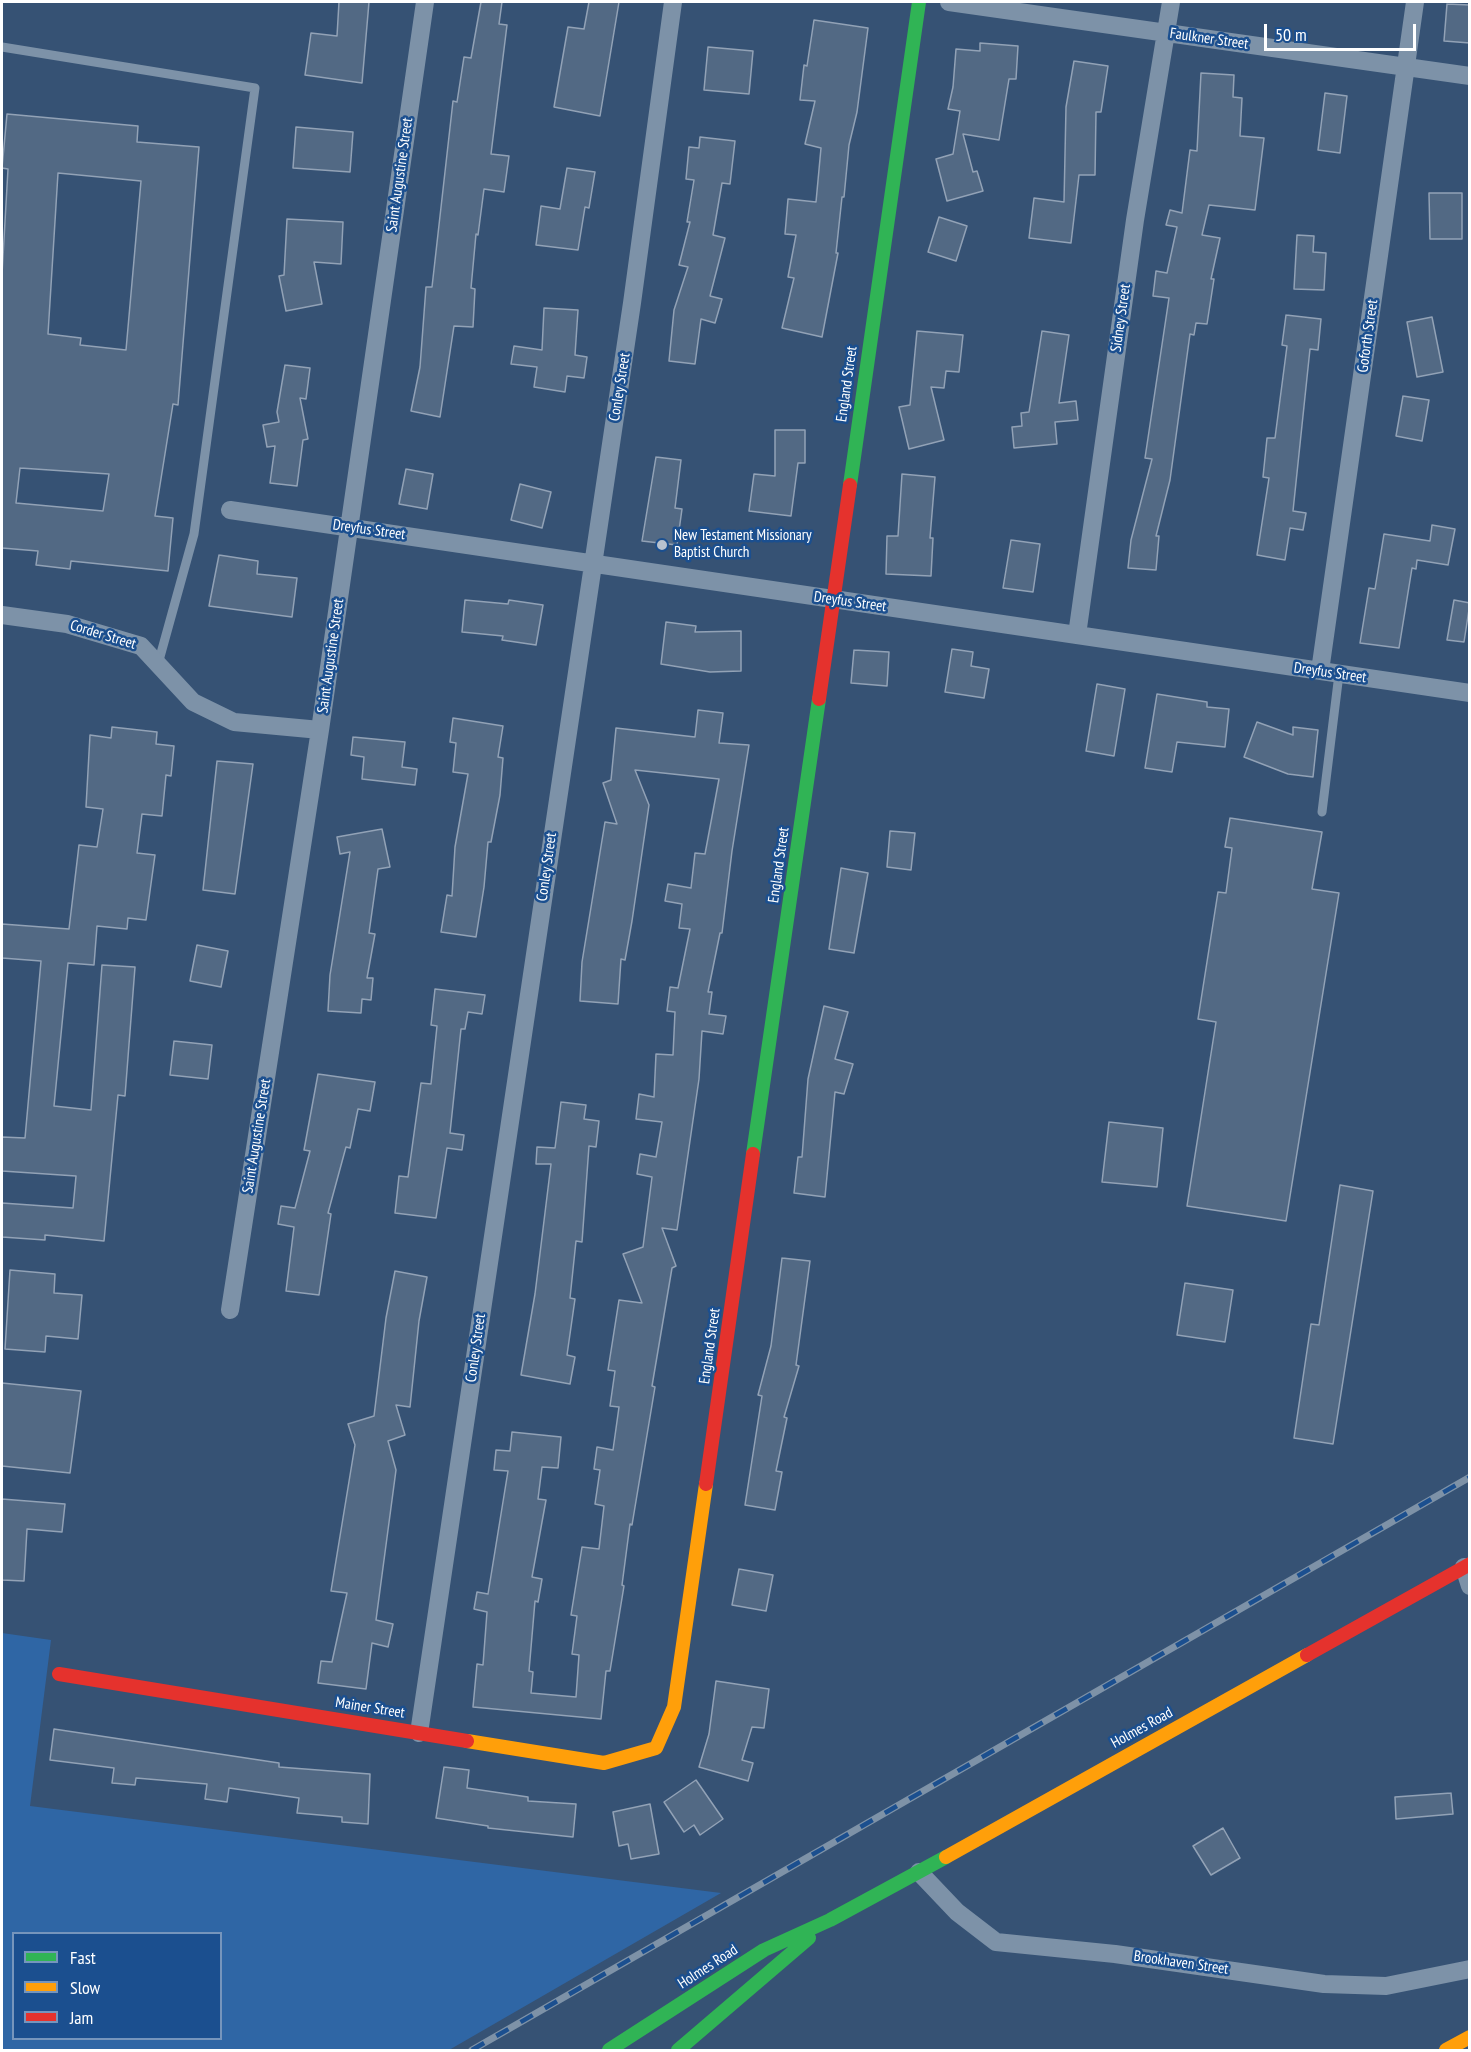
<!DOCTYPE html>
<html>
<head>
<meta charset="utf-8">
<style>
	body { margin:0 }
	#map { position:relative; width:1471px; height:2052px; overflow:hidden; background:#365274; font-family:"PT Sans Narrow",sans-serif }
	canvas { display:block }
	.frame { position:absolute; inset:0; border:3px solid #fff; pointer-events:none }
	.legend { position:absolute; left:12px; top:1932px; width:210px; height:108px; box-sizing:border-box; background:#1b4f8f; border:2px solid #7695bc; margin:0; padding:8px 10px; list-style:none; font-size:18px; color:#fff }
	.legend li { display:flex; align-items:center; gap:12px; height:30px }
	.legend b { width:30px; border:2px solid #7695bc }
	.scale { position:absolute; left:1264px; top:24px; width:152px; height:27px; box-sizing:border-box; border:3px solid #fff; border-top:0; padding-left:8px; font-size:18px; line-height:21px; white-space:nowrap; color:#fff; -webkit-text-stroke:4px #1b4f8f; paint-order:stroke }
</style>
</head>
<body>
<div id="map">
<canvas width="1471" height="2052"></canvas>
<div class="frame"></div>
<ul class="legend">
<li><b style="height:8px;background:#30b455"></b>Fast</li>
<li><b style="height:8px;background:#ff9f0a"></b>Slow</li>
<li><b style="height:8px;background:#e5322d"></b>Jam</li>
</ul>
<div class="scale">50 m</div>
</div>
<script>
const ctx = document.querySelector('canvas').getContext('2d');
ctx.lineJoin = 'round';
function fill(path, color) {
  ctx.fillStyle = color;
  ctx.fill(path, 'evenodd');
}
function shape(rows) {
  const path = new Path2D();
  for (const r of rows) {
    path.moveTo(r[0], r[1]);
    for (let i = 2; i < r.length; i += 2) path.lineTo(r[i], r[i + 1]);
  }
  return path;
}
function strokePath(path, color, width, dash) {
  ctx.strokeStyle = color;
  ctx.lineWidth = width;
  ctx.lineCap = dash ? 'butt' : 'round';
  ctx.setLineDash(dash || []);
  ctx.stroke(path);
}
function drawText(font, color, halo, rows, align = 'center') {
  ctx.font = font + ' "PT Sans Narrow",sans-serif';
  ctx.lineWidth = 5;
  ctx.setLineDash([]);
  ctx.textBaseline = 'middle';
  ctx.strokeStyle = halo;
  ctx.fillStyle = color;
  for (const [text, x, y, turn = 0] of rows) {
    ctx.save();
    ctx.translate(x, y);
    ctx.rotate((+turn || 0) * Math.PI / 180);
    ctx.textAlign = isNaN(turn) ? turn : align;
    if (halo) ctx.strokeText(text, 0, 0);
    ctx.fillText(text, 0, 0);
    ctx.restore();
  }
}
fill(shape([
	[2,1633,51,1640,30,1806,721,1893,449,2050,2,2050],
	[14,1934,220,1934,220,2038,14,2038]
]), '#2f66a5');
const building = shape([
	[339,2,369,2,362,83,305,75,311,33,337,36,339,2],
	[481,2,502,2,499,24,507,25,491,154,509,156,504,192,484,189,478,235,476,234,471,288,475,289,473,327,454,326,440,417,411,411,420,367,426,287,432,287,453,101,457,102,464,57,471,58,481,2],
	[589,2,619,2,600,116,554,107,568,27,584,29,589,2],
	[1447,4,1470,5,1470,43,1444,41,1447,4],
	[814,20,868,28,857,112,849,145,844,197,842,197,836,253,838,253,822,337,782,328,794,278,788,277,796,235,785,234,788,199,816,202,821,148,805,144,815,101,800,100,804,65,807,66,814,20],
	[980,43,1018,46,1016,79,1009,79,999,140,963,134,973,172,977,171,983,191,947,201,936,159,953,154,960,111,948,109,953,87,956,49,980,51,980,43],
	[708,47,753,51,749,94,704,90,708,47],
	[1074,61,1108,66,1101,112,1096,112,1095,175,1079,175,1071,243,1029,238,1034,198,1064,202,1066,107,1074,61],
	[1201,73,1234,75,1233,97,1242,98,1240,136,1264,138,1255,210,1209,205,1202,235,1220,238,1211,279,1214,279,1207,324,1196,323,1194,335,1190,334,1170,480,1156,536,1159,536,1156,570,1128,568,1131,540,1152,459,1145,458,1169,298,1153,296,1156,271,1167,273,1177,227,1166,225,1170,210,1182,213,1190,150,1197,151,1201,73],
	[1325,93,1347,96,1340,153,1318,150,1325,93],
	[7,114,138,126,137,142,199,147,178,405,173,404,155,516,173,518,168,571,71,561,70,569,36,565,38,551,2,548,2,274,8,169,2,168,7,114],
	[58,173,141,181,126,350,80,345,81,338,48,334,58,173],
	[20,468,109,474,103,511,16,503,20,468],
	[296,127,353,132,350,172,293,168,296,127],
	[700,137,735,141,730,184,722,183,713,235,725,238,710,296,722,299,715,323,701,319,695,364,669,361,674,310,688,267,679,265,690,222,687,222,694,180,686,179,689,147,699,148,700,137],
	[567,168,595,172,589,208,585,207,578,250,536,245,541,206,560,209,567,168],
	[1429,193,1462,193,1462,239,1430,239,1429,193],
	[939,217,967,226,956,261,928,252,939,217],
	[287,219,343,222,341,264,314,262,322,304,286,311,279,276,284,275,287,219],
	[1297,235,1314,236,1313,252,1326,253,1324,290,1294,289,1297,235],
	[544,308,578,310,575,355,587,357,584,378,567,376,565,392,534,387,537,367,511,364,514,346,542,350,544,308],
	[1286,315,1321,319,1318,350,1310,349,1293,511,1306,513,1303,530,1290,528,1285,560,1257,555,1269,478,1263,477,1267,438,1275,438,1287,346,1282,345,1286,315],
	[1432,317,1443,372,1417,377,1407,322,1432,317],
	[917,331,963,335,959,372,946,371,944,388,931,387,944,440,909,449,899,407,910,405,917,331],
	[1042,331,1069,335,1059,403,1076,401,1078,420,1055,422,1057,444,1014,448,1012,427,1022,426,1021,413,1029,412,1042,331],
	[285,365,310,368,306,399,300,398,308,439,303,440,297,486,270,483,275,446,267,447,263,425,279,422,277,412,285,365],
	[1403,396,1429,400,1422,441,1396,436,1403,396],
	[775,430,805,430,805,463,798,463,791,516,749,511,754,474,775,476,775,430],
	[656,457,681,460,675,508,682,509,677,545,642,541,656,457],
	[406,469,433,474,427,509,399,504,406,469],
	[902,474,935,477,930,538,933,538,931,576,886,574,887,536,898,536,902,474],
	[520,484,551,492,542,528,511,520,520,484],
	[1432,525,1455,529,1448,565,1417,560,1416,569,1412,568,1399,648,1360,643,1369,588,1375,589,1384,534,1430,541,1432,525],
	[1011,540,1040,544,1033,592,1003,588,1011,540],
	[219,555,258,561,257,574,297,578,292,617,209,606,219,555],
	[465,600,508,604,509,600,543,605,536,645,502,640,503,636,462,632,465,600],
	[1454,600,1470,603,1464,642,1447,640,1454,600],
	[666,622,696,626,695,632,741,631,741,671,710,672,661,664,666,622],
	[952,649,973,652,971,666,989,669,984,698,945,692,952,649],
	[854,650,889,652,887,686,851,683,854,650],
	[1097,684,1125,689,1114,756,1086,751,1097,684],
	[1157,694,1207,702,1207,707,1229,709,1225,747,1177,742,1172,772,1145,768,1157,694],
	[698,710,723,713,719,743,749,745,732,851,722,933,720,933,708,992,712,992,709,1014,726,1016,723,1034,702,1031,699,1079,677,1230,662,1228,676,1266,672,1268,652,1386,655,1387,632,1525,630,1524,622,1585,624,1586,610,1671,606,1671,601,1719,473,1707,477,1664,483,1665,487,1612,474,1609,477,1592,488,1594,508,1471,494,1470,496,1450,510,1451,512,1432,561,1437,558,1468,542,1467,538,1499,546,1500,532,1577,542,1579,538,1602,535,1601,529,1671,533,1672,531,1693,576,1697,579,1655,572,1654,577,1616,571,1615,582,1547,599,1549,604,1506,595,1504,600,1470,594,1469,597,1447,613,1450,619,1407,610,1406,615,1371,608,1370,619,1300,642,1303,623,1254,643,1247,652,1177,637,1174,640,1154,656,1157,662,1122,636,1119,639,1094,654,1097,656,1054,673,1055,675,1012,667,1011,670,987,678,988,690,929,679,928,682,904,665,901,668,884,691,888,695,853,705,854,719,779,635,770,649,805,632,921,625,960,621,959,618,1004,580,1001,582,962,605,822,617,824,603,783,611,780,616,728,695,737,698,710],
	[453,718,503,726,498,757,503,758,500,795,491,842,488,842,484,887,476,937,441,932,447,895,452,896,455,847,468,774,453,772,456,743,450,742,453,718],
	[1257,722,1293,735,1293,727,1318,730,1313,777,1288,774,1244,757,1257,722],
	[112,727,157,732,156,744,174,746,171,776,166,775,162,816,142,814,137,853,155,855,146,920,128,918,127,929,97,926,94,965,68,963,54,1106,91,1110,102,965,135,967,125,1096,118,1095,104,1241,45,1235,45,1240,2,1237,2,1203,73,1208,76,1176,2,1171,2,1137,25,1138,41,961,2,958,2,924,69,929,79,845,97,847,103,809,86,807,90,735,111,738,112,727],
	[353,737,405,742,402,767,417,769,415,785,362,779,364,757,351,755,353,737],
	[217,761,253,764,235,894,203,890,217,761],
	[1230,818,1322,832,1312,889,1339,893,1286,1221,1187,1206,1216,1022,1198,1019,1218,892,1226,893,1232,848,1225,847,1230,818],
	[382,829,390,867,378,869,369,933,375,934,367,978,373,978,371,1000,362,999,361,1013,328,1011,330,975,350,852,340,854,337,837,382,829],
	[890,831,915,833,911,870,887,867,890,831],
	[841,868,868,873,854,953,829,949,841,868],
	[197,945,228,951,221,987,190,981,197,945],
	[435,989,485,995,482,1014,468,1012,465,1029,461,1029,450,1133,464,1135,462,1150,447,1148,436,1218,395,1213,399,1176,408,1177,421,1083,431,1084,437,1026,431,1025,435,989],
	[824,1006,848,1012,835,1059,853,1064,844,1094,835,1092,825,1197,794,1193,798,1157,802,1157,808,1079,824,1006],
	[174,1041,212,1045,208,1079,170,1075,174,1041],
	[318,1074,375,1082,370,1111,358,1109,350,1148,346,1147,328,1213,331,1214,319,1295,286,1291,294,1227,278,1224,281,1206,295,1208,310,1151,304,1150,318,1074],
	[561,1102,586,1105,584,1119,599,1121,596,1147,589,1146,582,1242,576,1241,570,1298,575,1299,567,1355,575,1357,570,1384,521,1375,535,1294,551,1164,536,1164,537,1147,555,1148,561,1102],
	[1109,1122,1163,1128,1157,1187,1102,1182,1109,1122],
	[1340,1185,1373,1191,1333,1444,1294,1438,1311,1324,1319,1325,1340,1185],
	[782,1258,810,1261,796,1365,799,1366,784,1417,787,1418,776,1471,782,1472,775,1510,745,1505,762,1396,758,1395,771,1346,782,1258],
	[10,1270,55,1274,54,1293,82,1295,78,1339,46,1336,45,1352,5,1349,10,1270],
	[395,1271,427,1277,419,1321,410,1407,396,1405,405,1435,388,1441,396,1470,376,1620,393,1624,388,1647,372,1643,366,1689,318,1683,321,1661,332,1662,347,1593,331,1591,355,1445,348,1424,374,1416,386,1318,395,1271],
	[1185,1283,1233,1290,1225,1342,1177,1335,1185,1283],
	[2,1383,81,1391,70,1473,2,1466,2,1383],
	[2,1499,65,1504,62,1532,27,1529,24,1581,2,1580,2,1499],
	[739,1569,773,1575,766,1611,732,1605,739,1569],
	[716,1681,769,1689,764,1728,752,1727,742,1760,753,1763,748,1781,699,1767,709,1734,716,1681],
	[54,1729,279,1763,279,1767,370,1774,368,1824,342,1822,342,1817,297,1813,299,1798,229,1788,227,1802,205,1799,207,1784,136,1778,135,1785,112,1783,114,1768,50,1760,54,1729],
	[444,1767,469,1770,467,1788,528,1797,528,1801,576,1804,573,1837,488,1828,488,1826,436,1818,444,1767],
	[696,1780,723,1819,700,1835,694,1825,684,1832,664,1802,696,1780],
	[1451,1793,1453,1814,1396,1819,1395,1797,1451,1793],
	[650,1804,659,1854,631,1859,628,1844,619,1846,613,1812,650,1804],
	[1223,1828,1240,1858,1211,1875,1193,1846,1223,1828]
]);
fill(building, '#526984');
strokePath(building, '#92a2b6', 1.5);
strokePath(shape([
	[2,47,255,88,194,534,158,664],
	[1322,812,1339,674]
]), '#7d92a8', 9);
strokePath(shape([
	[949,2,1470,76],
	[230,510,1470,693],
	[2,615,67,624,141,646,193,702,234,722,320,730],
	[1077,635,1135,220,1171,2],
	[1320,671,1415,2],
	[230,1310,320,730,425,2],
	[1464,1567,1470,1586],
	[419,1733,632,303,673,2],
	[919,1872,957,1912,996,1942,1115,1954,1324,1984,1386,1986,1470,1969]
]), '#7d92a8', 18);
strokePath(shape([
	[850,485,919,2],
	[753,1154,819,699],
	[609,2050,764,1950,830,1920,946,1857],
	[678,2050,809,1938]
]), '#30b455', 14);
strokePath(shape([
	[467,1741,604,1763,656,1748,674,1707,706,1484],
	[946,1857,1307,1655],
	[1446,2050,1470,2037]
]), '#ff9f0a', 14);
strokePath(shape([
	[819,699,850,485],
	[706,1484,753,1154],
	[1307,1655,1470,1564],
	[59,1674,467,1741]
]), '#e5322d', 14);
const rail = shape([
	[472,2050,1470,1477]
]);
strokePath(rail, '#7e92a7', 7);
strokePath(rail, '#1b4f8f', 4.5, [14]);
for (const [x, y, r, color] of [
	[662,545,6,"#b9c2ce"]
]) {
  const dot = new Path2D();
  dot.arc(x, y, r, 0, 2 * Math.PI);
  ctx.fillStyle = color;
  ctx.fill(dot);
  strokePath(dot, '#1b4f8f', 2);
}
drawText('15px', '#fff', '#1b4f8f', [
	["Faulkner Street",1209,39,8],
	["Saint Augustine Street",400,175,-82],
	["Sidney Street",1121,318,-82],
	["Goforth Street",1368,336,-82],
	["England Street",847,384,-82],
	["Conley Street",620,387,-81],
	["Dreyfus Street",369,530,8],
	["Dreyfus Street",850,602,8],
	["Corder Street",103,635,17],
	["Saint Augustine Street",331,656,-82],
	["Dreyfus Street",1330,673,8],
	["England Street",779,865,-82],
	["Conley Street",547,867,-82],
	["Saint Augustine Street",257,1136,-81],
	["England Street",710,1346,-82],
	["Conley Street",476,1348,-82],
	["Mainer Street",370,1708,9],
	["Holmes Road",1142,1728,-29],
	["Brookhaven Street",1181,1963,8],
	["Holmes Road",708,1967,-33]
]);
drawText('15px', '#fff', '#1b4f8f', [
	["New Testament Missionary",674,536],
	["Baptist Church",674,553]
], 'left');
</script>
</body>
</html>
